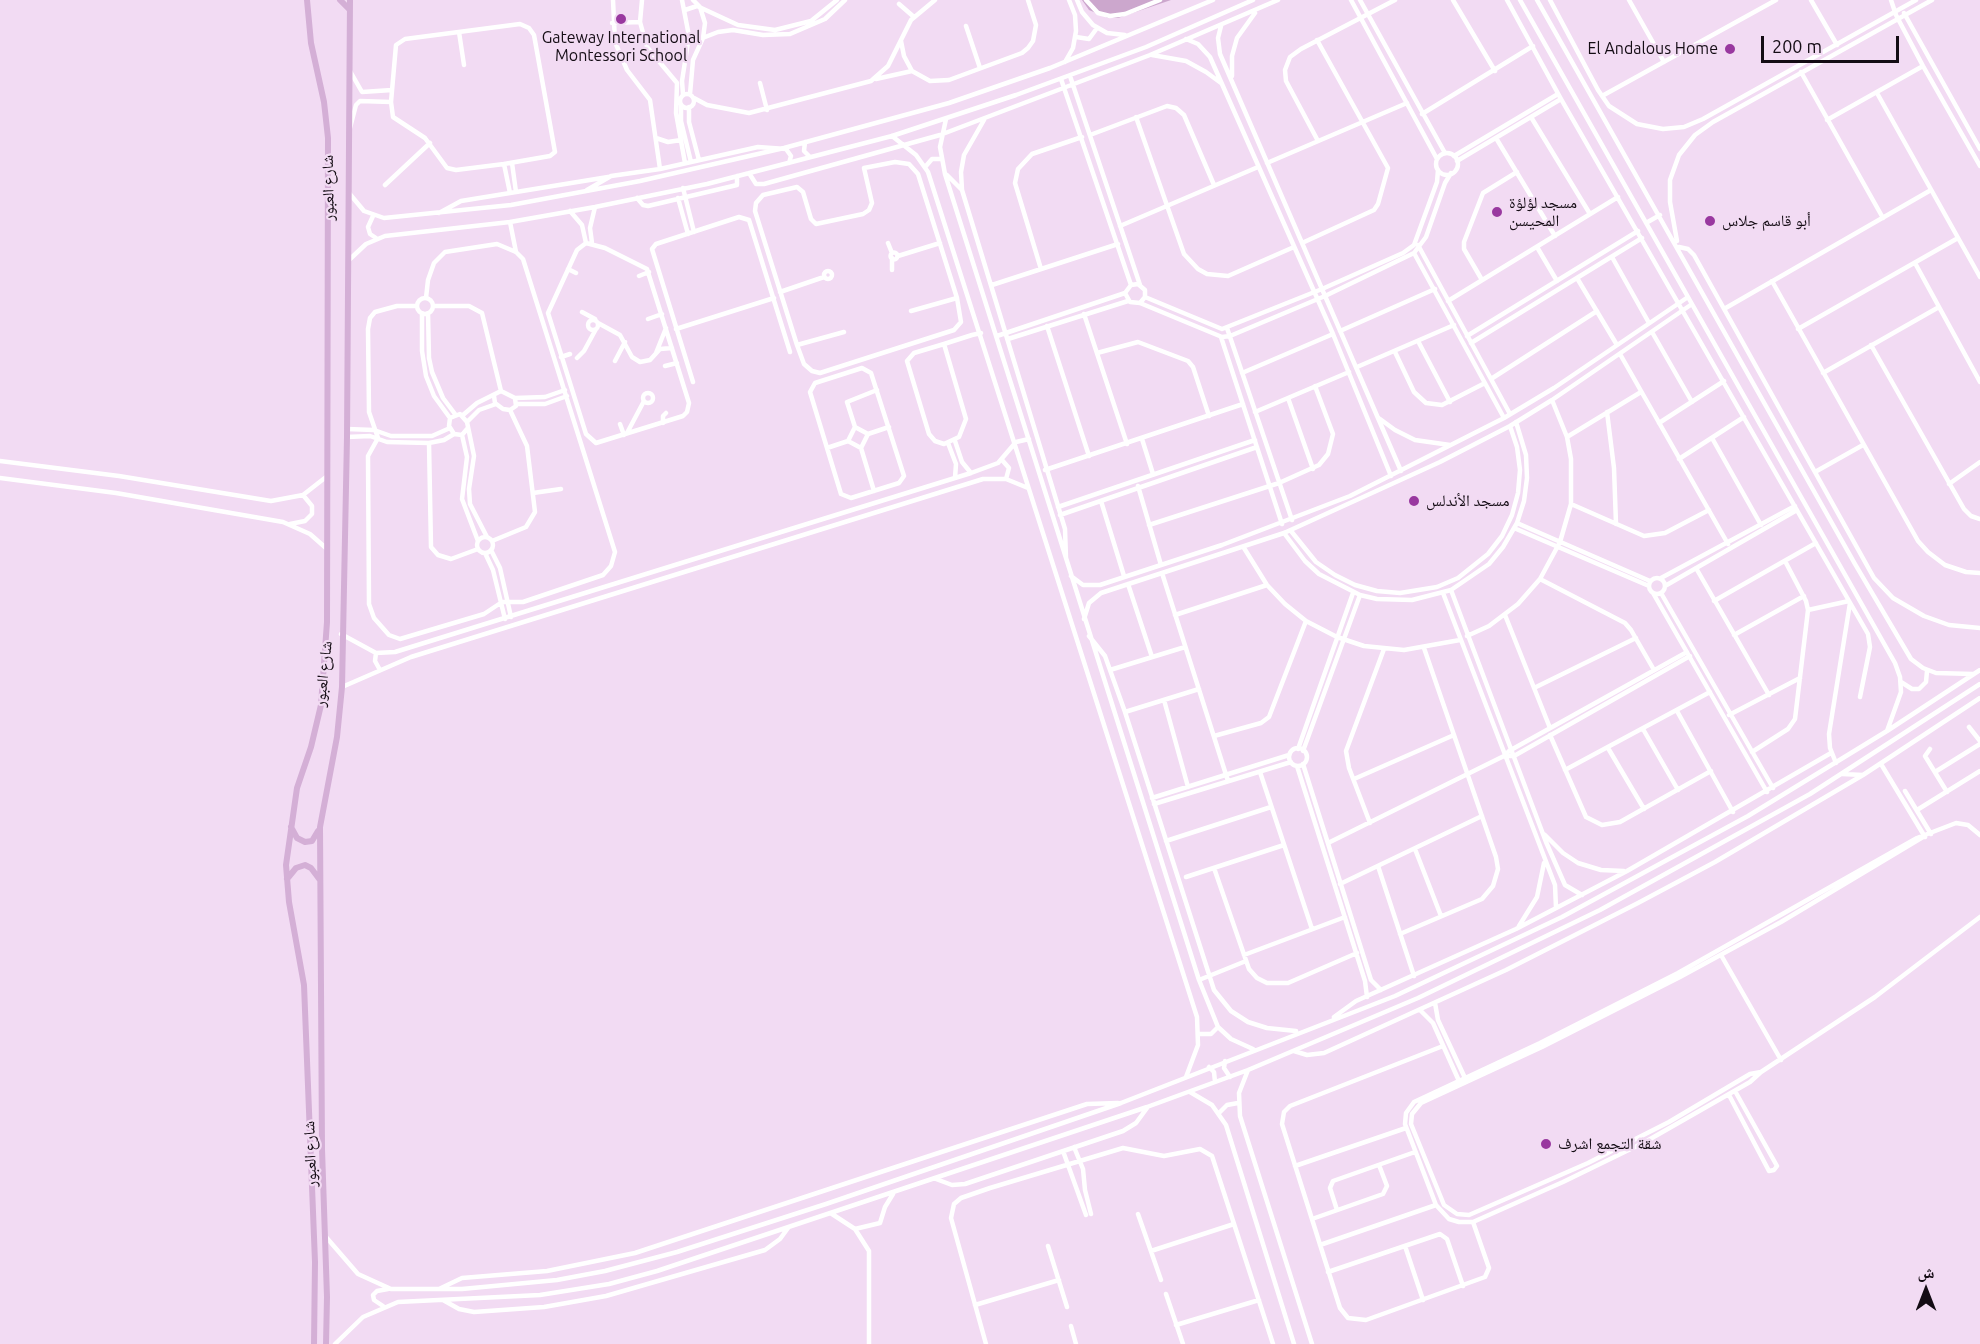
<!DOCTYPE html>
<html>
<head>
<meta charset="utf-8">
<style>
	body { margin:0 }
	#map { position:relative; width:1980px; height:1344px; overflow:hidden; background:#f2dbf3; font-family:Ubuntu,"Noto Naskh Arabic",sans-serif }
	canvas { display:block }
	.north { position:absolute; left:1896px; top:1260px; width:60px; height:60px; -webkit-text-stroke:4px #f2dbf3; paint-order:stroke; rotate:0deg; font-size:16px; font-weight:700; line-height:24px; text-align:center; color:#140c14 }
	.north::after { content:''; display:block; margin:auto; width:21px; height:27px; background:#140c14; clip-path:polygon(50% 0,100% 100%,50% 72%,0 100%) }
	.scale { position:absolute; left:1761px; top:36px; width:138px; height:27px; box-sizing:border-box; border:3px solid #140c14; border-top:0; padding-left:8px; font-size:18px; line-height:21px; white-space:nowrap; color:#140c14; -webkit-text-stroke:4px #f2dbf3; paint-order:stroke }
</style>
</head>
<body>
<div id="map">
<canvas width="1980" height="1344"></canvas>
<div class="north">ش</div>
<div class="scale">200 m</div>
</div>
<script>
const ctx = document.querySelector('canvas').getContext('2d');
ctx.lineJoin = 'round';
function fill(path, color) {
  ctx.fillStyle = color;
  ctx.fill(path, 'evenodd');
}
function shape(rows) {
  const path = new Path2D();
  for (const r of rows) {
    if (r.length === 3) {
      path.moveTo(r[0] + r[2], r[1]);
      path.arc(r[0], r[1], r[2], 0, 2 * Math.PI);
      continue;
    }
    path.moveTo(r[0], r[1]);
    for (let i = 2; i < r.length; i += 2) path.lineTo(r[i], r[i + 1]);
  }
  return path;
}
function strokePath(path, color, width, dash) {
  ctx.strokeStyle = color;
  ctx.lineWidth = width;
  ctx.lineCap = dash ? 'butt' : 'round';
  ctx.setLineDash(dash || []);
  ctx.stroke(path);
}
function drawText(font, color, halo, rows, align = 'center') {
  ctx.font = font + ' Ubuntu,"Noto Naskh Arabic",sans-serif';
  ctx.lineWidth = 4.5;
  ctx.setLineDash([]);
  ctx.textBaseline = 'middle';
  ctx.strokeStyle = halo;
  ctx.fillStyle = color;
  for (const [text, x, y, turn = 0] of rows) {
    ctx.save();
    ctx.translate(x, y);
    ctx.rotate((+turn || 0) * Math.PI / 180);
    ctx.textAlign = isNaN(turn) ? turn : align;
    if (halo) ctx.strokeText(text, 0, 0);
    ctx.fillText(text, 0, 0);
    ctx.restore();
  }
}
fill(shape([
	[1082,0,1171,0,1118,18,1108,18,1089,10]
]), '#cca7cd');
strokePath(shape([
	[613,0,615,42,627,70,650,100,660,169],
	[642,0,640,22,647,47,677,83,676,113,685,163],
	[682,0,689,36,682,81,683,94],
	[1077,0,1082,12,1093,25,1107,33,1125,35],
	[1086,0,1098,13,1110,16,1125,14,1160,0],
	[1351,0,1437,159],
	[1360,0,1445,153],
	[1453,0,1495,71],
	[1507,0,1561,99,1868,634,1870,647,1860,697],
	[1520,0,1895,663,1900,677,1901,692,1887,731],
	[1537,0,1855,564,1911,659,1923,668,1936,673,1973,674],
	[1550,0,1598,90,1609,106,1637,124,1663,129,1684,127,1703,119,1916,0],
	[1629,0,1664,62],
	[1811,0,1837,45],
	[1891,0,1896,15,1923,66,1980,166],
	[899,4,914,17],
	[685,10,697,6,738,25,775,30,811,21,837,0],
	[1904,13,1980,149],
	[612,23,640,22],
	[520,24,529,28,534,35,555,152,550,156,504,164,456,170,447,168,425,138,393,117,391,102,396,45,405,39,520,24],
	[966,26,980,68],
	[1221,26,1218,38,1220,54,1401,471],
	[459,32,464,65],
	[689,36,700,39,718,32,733,30,763,35,790,34,825,19,845,0],
	[1076,37,1089,39,1097,28],
	[1186,39,1198,44,1210,57,1333,334,1391,476],
	[901,41,904,56,912,71,930,81,949,80,1022,53,1028,48,1033,41,1036,25,1028,0],
	[1152,55,1186,61,1206,72,1221,83],
	[1065,62,1073,48,1076,31,1075,15,1069,0],
	[350,71,362,92,392,90],
	[1801,72,1883,218],
	[1070,76,1140,285],
	[1232,76,1232,56,1237,38,1255,13],
	[876,79,912,71],
	[1061,79,1131,285],
	[760,83,767,110],
	[1877,93,1980,277],
	[687,101,7],
	[690,94,693,60,703,38,705,23,700,7,693,0],
	[1602,96,1776,0],
	[694,98,707,105,749,113,871,81,888,66,911,20,935,0],
	[681,105,681,121,691,162],
	[689,107,689,122,699,160],
	[1422,114,1533,46],
	[1136,117,1184,254,1198,269,1207,274,1228,276,1294,247],
	[1531,117,1590,214],
	[946,119,940,147,945,174,1199,980,1218,1027,1231,1039,1253,1049],
	[984,120,964,155,961,172,962,190,1065,529,1066,558],
	[1827,120,1923,66],
	[350,128,356,105,360,101,391,102],
	[1090,135,1167,106,1176,108,1184,115,1214,185],
	[892,136,916,155,928,172,1197,1017,1198,1045,1186,1077],
	[656,138,668,142,681,140],
	[1496,138,1555,236],
	[1318,141,1286,81,1285,70,1290,57,1301,49,1395,0],
	[805,142,804,151,810,157],
	[1447,164,11],
	[1454,156,1558,94],
	[1457,161,1561,99],
	[895,162,909,164,918,174,957,298,961,322,954,330,820,373,812,371,804,364,797,345,755,211,756,203,763,195,797,187,803,192,811,219,816,224,863,214,869,210,872,203,864,168,895,162],
	[512,163,516,192],
	[1267,163,1407,103],
	[504,164,510,193],
	[926,166,932,159,941,159],
	[749,173,756,184,764,184,940,135,1150,55,1278,0],
	[947,175,962,190],
	[385,185,430,143],
	[683,188,694,232],
	[587,190,611,176,660,169,758,147,786,149,791,156,789,163],
	[349,193,364,211,384,218,511,205,640,181,784,148,949,103,1050,68,1213,0],
	[637,198,643,205,648,206,737,185,737,176],
	[678,198,688,234],
	[570,211,582,225,586,243],
	[439,213,461,201,608,177],
	[373,216,368,227,370,234,376,238],
	[510,222,516,252],
	[1646,223,1660,215],
	[1120,226,1258,167],
	[1677,241,1670,202,1670,180,1679,155,1695,135,1713,122,1932,0],
	[586,243,605,248,647,269,689,403,687,412,683,416,596,443,586,434,548,313,577,250,586,243],
	[592,243,590,228,595,207],
	[888,243,892,253],
	[1302,243,1374,210,1378,204,1388,168,1317,40],
	[1418,245,1510,414],
	[1537,247,1557,281],
	[1679,247,1688,249,1694,255,1874,578,1893,598,1924,616,1949,625,1980,628],
	[894,256,3.5],
	[1414,253,1504,418],
	[898,256,940,243],
	[1612,257,1649,323],
	[892,258,892,270],
	[349,260,366,244,385,236,510,222,595,207,707,184,892,136,1016,95,1146,47,1253,0],
	[1915,263,1980,382],
	[568,269,576,273],
	[1041,269,1015,183,1018,169,1032,154,1082,137],
	[828,275,4],
	[639,276,649,272],
	[1577,278,1617,345],
	[1482,280,1464,249,1464,242,1483,193,1517,172],
	[1772,281,1918,541,1928,552,1945,565,1966,572,1980,573],
	[992,285,1118,244],
	[780,292,824,277],
	[1145,297,1222,329,1322,289,1403,253,1414,245,1437,182,1438,170],
	[425,306,8],
	[1448,301,1618,197],
	[1140,303,1145,297,1145,290,1138,284,1131,285,1125,293,1130,302,1140,303,1222,337,1230,336,1325,296,1414,253,1426,237,1445,183,1451,173],
	[417,306,397,306,375,312,370,318,368,329,369,412,378,438,368,456,369,604,374,618,389,635,400,639,484,614,502,602,523,602,603,575,611,566,615,552,523,259,516,252,497,244,445,252,434,263,428,280,426,298],
	[433,306,469,306,482,313,501,391],
	[1724,309,1931,190],
	[911,311,957,298],
	[582,312,595,319],
	[422,313,422,351,426,376,434,396,450,418],
	[428,313,429,358,432,372,443,398,455,414],
	[1084,314,1127,444],
	[648,319,662,314],
	[593,325,5],
	[598,323,620,335,632,357,640,362,650,360,660,349,672,348],
	[1047,326,1089,456],
	[1227,328,1292,520],
	[676,329,774,298],
	[1798,329,1958,238],
	[1340,331,1435,289],
	[1652,332,1692,402],
	[997,336,1125,293],
	[1467,336,1638,231],
	[1221,337,1282,524],
	[1008,339,1128,301],
	[1418,341,1450,402],
	[1471,343,1642,238],
	[944,344,966,419,959,437,944,444,935,441,929,434,907,361,914,353,944,344,972,335,981,333],
	[797,345,844,332],
	[1871,345,1964,509,1971,516,1980,519],
	[1395,352,1414,392,1426,403,1442,405,1485,383],
	[656,353,666,328],
	[1097,353,1138,342,1188,361,1193,367,1209,416],
	[1620,354,1728,544],
	[561,357,570,354],
	[577,358,584,351,596,329],
	[615,361,625,342],
	[665,366,677,363],
	[1357,367,1454,325],
	[862,368,871,373,904,476,899,483,851,498,841,494,810,392,815,383,862,368],
	[1242,373,1333,334],
	[1823,373,1939,307],
	[1491,379,1597,311],
	[693,382,652,249,656,244,739,217,749,220,790,352],
	[648,398,5],
	[515,398,545,397,565,390],
	[1288,398,1313,469],
	[517,404,545,404,567,396],
	[1255,412,1349,372],
	[1607,412,1614,468,1616,524],
	[463,415,477,403,501,391,515,398,516,406,510,410,503,409,495,403,494,396],
	[1380,419,1395,430,1415,440,1450,445],
	[467,422,479,410,496,404],
	[663,423,663,416,666,413],
	[1659,423,1724,381],
	[620,424,624,435],
	[855,427,848,441,861,448,868,434,855,427,847,402,877,390],
	[347,429,374,430,391,436,432,436,450,428],
	[467,429,462,435,454,434,449,426,450,418,460,414,467,422,474,456,469,489,470,504,487,537],
	[627,433,644,401],
	[868,434,889,427],
	[462,435,467,457,462,499,478,541],
	[347,437,370,436,387,442,429,443,444,440,454,434],
	[1567,437,1641,392],
	[1712,438,1761,525],
	[1142,439,1153,474],
	[955,441,962,462,971,473],
	[429,443,431,547,438,555,451,559,478,549],
	[948,443,956,464,955,478],
	[827,448,848,441],
	[861,448,874,491],
	[1679,459,1744,417],
	[1002,460,1009,468,1006,479],
	[0,461,119,476,271,501,303,495,326,477],
	[1045,470,1243,404],
	[1815,472,1863,445],
	[0,478,116,493,283,522,310,534,327,549],
	[1949,484,1980,462],
	[1138,486,1161,565],
	[533,493,561,489],
	[1101,501,1124,576],
	[1571,504,1644,536,1665,533,1709,510],
	[1058,507,1255,440],
	[1060,515,1257,447],
	[1517,523,1650,581],
	[290,524,305,521,312,514,312,506,303,495],
	[1149,525,1279,483,1319,465,1328,454,1333,434,1315,386],
	[1514,528,1649,586],
	[1291,531,1316,562,1335,575,1355,585,1377,591,1400,593,1437,587,1458,578,1488,554,1502,536,1512,515,1518,493,1520,470,1517,447,1510,426],
	[1284,533,1305,561,1319,574,1360,595,1377,599,1412,600,1451,590,1489,564,1503,547,1517,523,1524,501,1527,478,1526,455,1516,422],
	[485,545,8],
	[492,541,526,527,535,512,527,446,510,410],
	[1244,548,1267,585,1285,604,1306,621,1337,637,1364,646,1404,650,1460,640],
	[491,550,500,568,511,617],
	[485,553,493,570,505,619],
	[1696,568,1769,695],
	[1162,573,1228,781],
	[1071,576,1083,585,1100,585,1222,545,1350,496,1504,418,1554,388,1688,297],
	[1657,586,8],
	[1661,578,1795,506],
	[1540,579,1625,623,1631,630,1654,670],
	[1128,584,1152,657],
	[1665,586,1797,510],
	[1451,590,1546,842,1565,885,1582,895],
	[1443,593,1555,885,1556,908],
	[1653,593,1767,792],
	[1661,593,1773,788],
	[1714,601,1816,543],
	[1808,610,1849,601],
	[1175,615,1267,585],
	[1505,615,1550,728],
	[1084,619,1089,603,1101,593,1284,533,1440,462,1510,426,1552,400,1692,304],
	[341,634,376,653,395,652,971,473,998,463,1016,442,1029,439],
	[1734,635,1804,596],
	[1089,636,1105,656,1125,712,1214,990,1231,1011,1248,1022,1267,1028,1296,1031],
	[1467,636,1489,626,1518,604,1540,579,1560,542,1571,504,1571,459,1567,437,1552,400],
	[376,653,375,661,380,670],
	[1110,670,1185,647],
	[1901,682,1912,689,1919,689,1926,682,1927,671],
	[342,687,411,657,983,479,1006,479,1028,488],
	[1534,688,1636,638],
	[1164,700,1188,787],
	[1677,711,1733,812],
	[1125,712,1199,689],
	[1729,715,1800,678],
	[1969,727,1980,741],
	[1643,729,1678,790],
	[1550,735,1586,817,1602,825,1620,822,1711,771],
	[1214,736,1261,723,1269,717,1306,621],
	[1608,748,1644,809],
	[1298,757,9],
	[1298,749,1353,593],
	[1930,749,1925,756,1947,792],
	[1303,751,1360,595],
	[1752,752,1788,729,1795,719,1808,610,1806,601,1785,561],
	[1504,756,1514,756,1690,656],
	[1836,763,1830,748,1829,734,1850,603],
	[1303,764,1371,980,1381,990],
	[1881,764,1925,837],
	[1297,766,1365,981,1367,997],
	[1565,770,1710,692],
	[1260,772,1312,929],
	[1935,772,1980,744],
	[1842,774,1863,775],
	[1354,779,1454,735],
	[1905,791,1931,834],
	[1152,798,1289,755],
	[1154,804,1291,762],
	[1917,810,1980,771],
	[1370,823,1349,768,1346,751,1384,649],
	[1545,835,1563,853,1578,863,1601,870,1624,871],
	[1980,835,1968,825,1956,823,1917,838,1678,973,1540,1043,1414,1102,1406,1113,1405,1124,1436,1205,1449,1219,1459,1222,1473,1222,1563,1182,1645,1142,1750,1082,1761,1072,1875,997,1980,917],
	[1166,841,1271,807],
	[1328,843,1504,756,1509,751,1687,652],
	[1415,849,1441,916],
	[1378,866,1414,976],
	[1214,868,1249,969,1257,978,1267,983,1288,983,1357,953],
	[1186,877,1284,845],
	[1340,884,1482,816],
	[1519,926,1537,897,1544,863],
	[1400,934,1482,899,1493,886,1498,869,1496,857,1424,648],
	[1244,955,1345,917],
	[1721,955,1781,1060],
	[1199,980,1246,961],
	[1435,1003,1438,1020,1465,1078],
	[1420,1010,1433,1023,1459,1081],
	[1334,1017,1356,1001,1516,929,1627,871,1831,753],
	[1199,1034,1211,1034,1218,1027],
	[1443,1046,1290,1106,1284,1112,1282,1124,1340,1308,1348,1318,1366,1320,1485,1277,1489,1268,1473,1222],
	[1294,1051,1307,1055,1324,1053,1506,970,1638,903,1715,862,1863,775,1980,698],
	[1225,1061,1224,1068,1230,1077],
	[1209,1067,1214,1072,1215,1082],
	[1248,1070,1239,1093,1240,1116,1312,1344],
	[1761,1072,1750,1074,1669,1122,1588,1163,1469,1215,1457,1214,1444,1205,1411,1124,1412,1114,1421,1103,1542,1047,1680,977,1781,922,1923,837],
	[1190,1092,1212,1105,1226,1125,1294,1344],
	[1729,1095,1769,1171,1774,1170,1777,1166,1735,1091],
	[1219,1113,1227,1105,1238,1103],
	[1074,1147,1083,1169,1085,1190,1091,1214],
	[1063,1151,1086,1215],
	[1295,1166,1406,1128],
	[936,1179,952,1185,965,1184,1123,1131,1136,1123,1147,1108],
	[1337,1210,1330,1188,1333,1181,1415,1152],
	[832,1214,855,1229,869,1251,869,1344],
	[1138,1214,1161,1280],
	[1312,1219,1383,1194,1387,1186,1379,1165],
	[855,1229,880,1223,885,1207,893,1194],
	[326,1237,358,1274,391,1289,462,1289,557,1280,605,1271,677,1252,826,1204,1121,1103,1395,996,1562,917,1748,816,1887,731,1980,670],
	[1320,1245,1436,1205],
	[1048,1246,1067,1307],
	[1405,1246,1423,1300],
	[1151,1251,1234,1224],
	[1328,1272,1440,1234,1447,1239,1463,1286],
	[439,1289,462,1278,547,1271,635,1253,1087,1104,1118,1103],
	[1166,1294,1183,1344],
	[443,1300,459,1309,474,1312,544,1307,606,1296,765,1250,780,1239,788,1228],
	[975,1305,1059,1280],
	[383,1306,374,1300,373,1295,377,1291,388,1289],
	[1176,1325,1259,1300],
	[1071,1326,1076,1344],
	[335,1344,363,1317,398,1302,540,1295,609,1284,657,1271,1147,1107,1248,1070,1418,998,1600,910,1810,794,1980,684],
	[986,1344,951,1218,954,1204,961,1198,990,1188,1123,1148,1164,1156,1200,1149,1212,1156,1273,1344]
]), '#fff', 4.5);
strokePath(shape([
	[307,0,311,43,324,102,328,138,327,622,321,705,311,747,297,788,286,865,289,902,304,985,315,1262,314,1344],
	[340,0,349,9],
	[291,827,297,838,305,842,312,841,318,831],
	[287,879,296,868,305,865,311,868,320,880],
	[326,1344,327,1297,322,1149,320,827,337,737,342,687,347,437,350,0]
]), '#d4afd6', 6);
for (const [x, y, r, color] of [
	[621,19,6,"#99389f"],
	[1730,49,6,"#99389f"],
	[1497,212,6,"#99389f"],
	[1710,221,6,"#99389f"],
	[1414,501,6,"#99389f"],
	[1546,1144,6,"#99389f"]
]) {
  const dot = new Path2D();
  dot.arc(x, y, r, 0, 2 * Math.PI);
  ctx.fillStyle = color;
  ctx.fill(dot);
  strokePath(dot, '#f2dbf3', 2);
}
drawText('16px', '#140c14', '#f2dbf3', [
	["Gateway International",621,38,"center"],
	["Montessori School",621,56,"center"],
	["El Andalous Home",1718,49,"right"],
	["مسجد لؤلؤة",1509,203],
	["المحيسن",1509,221],
	["أبو قاسم جلاس",1722,221],
	["مسجد الأندلس",1426,501],
	["شقة التجمع اشرف",1558,1144]
], 'left');
drawText('16px', '#140c14', '#f2dbf3', [
	["شارع العبور",328,188,-91],
	["شارع العبور",323,674,-84],
	["شارع العبور",310,1154,-92]
]);
</script>
</body>
</html>
